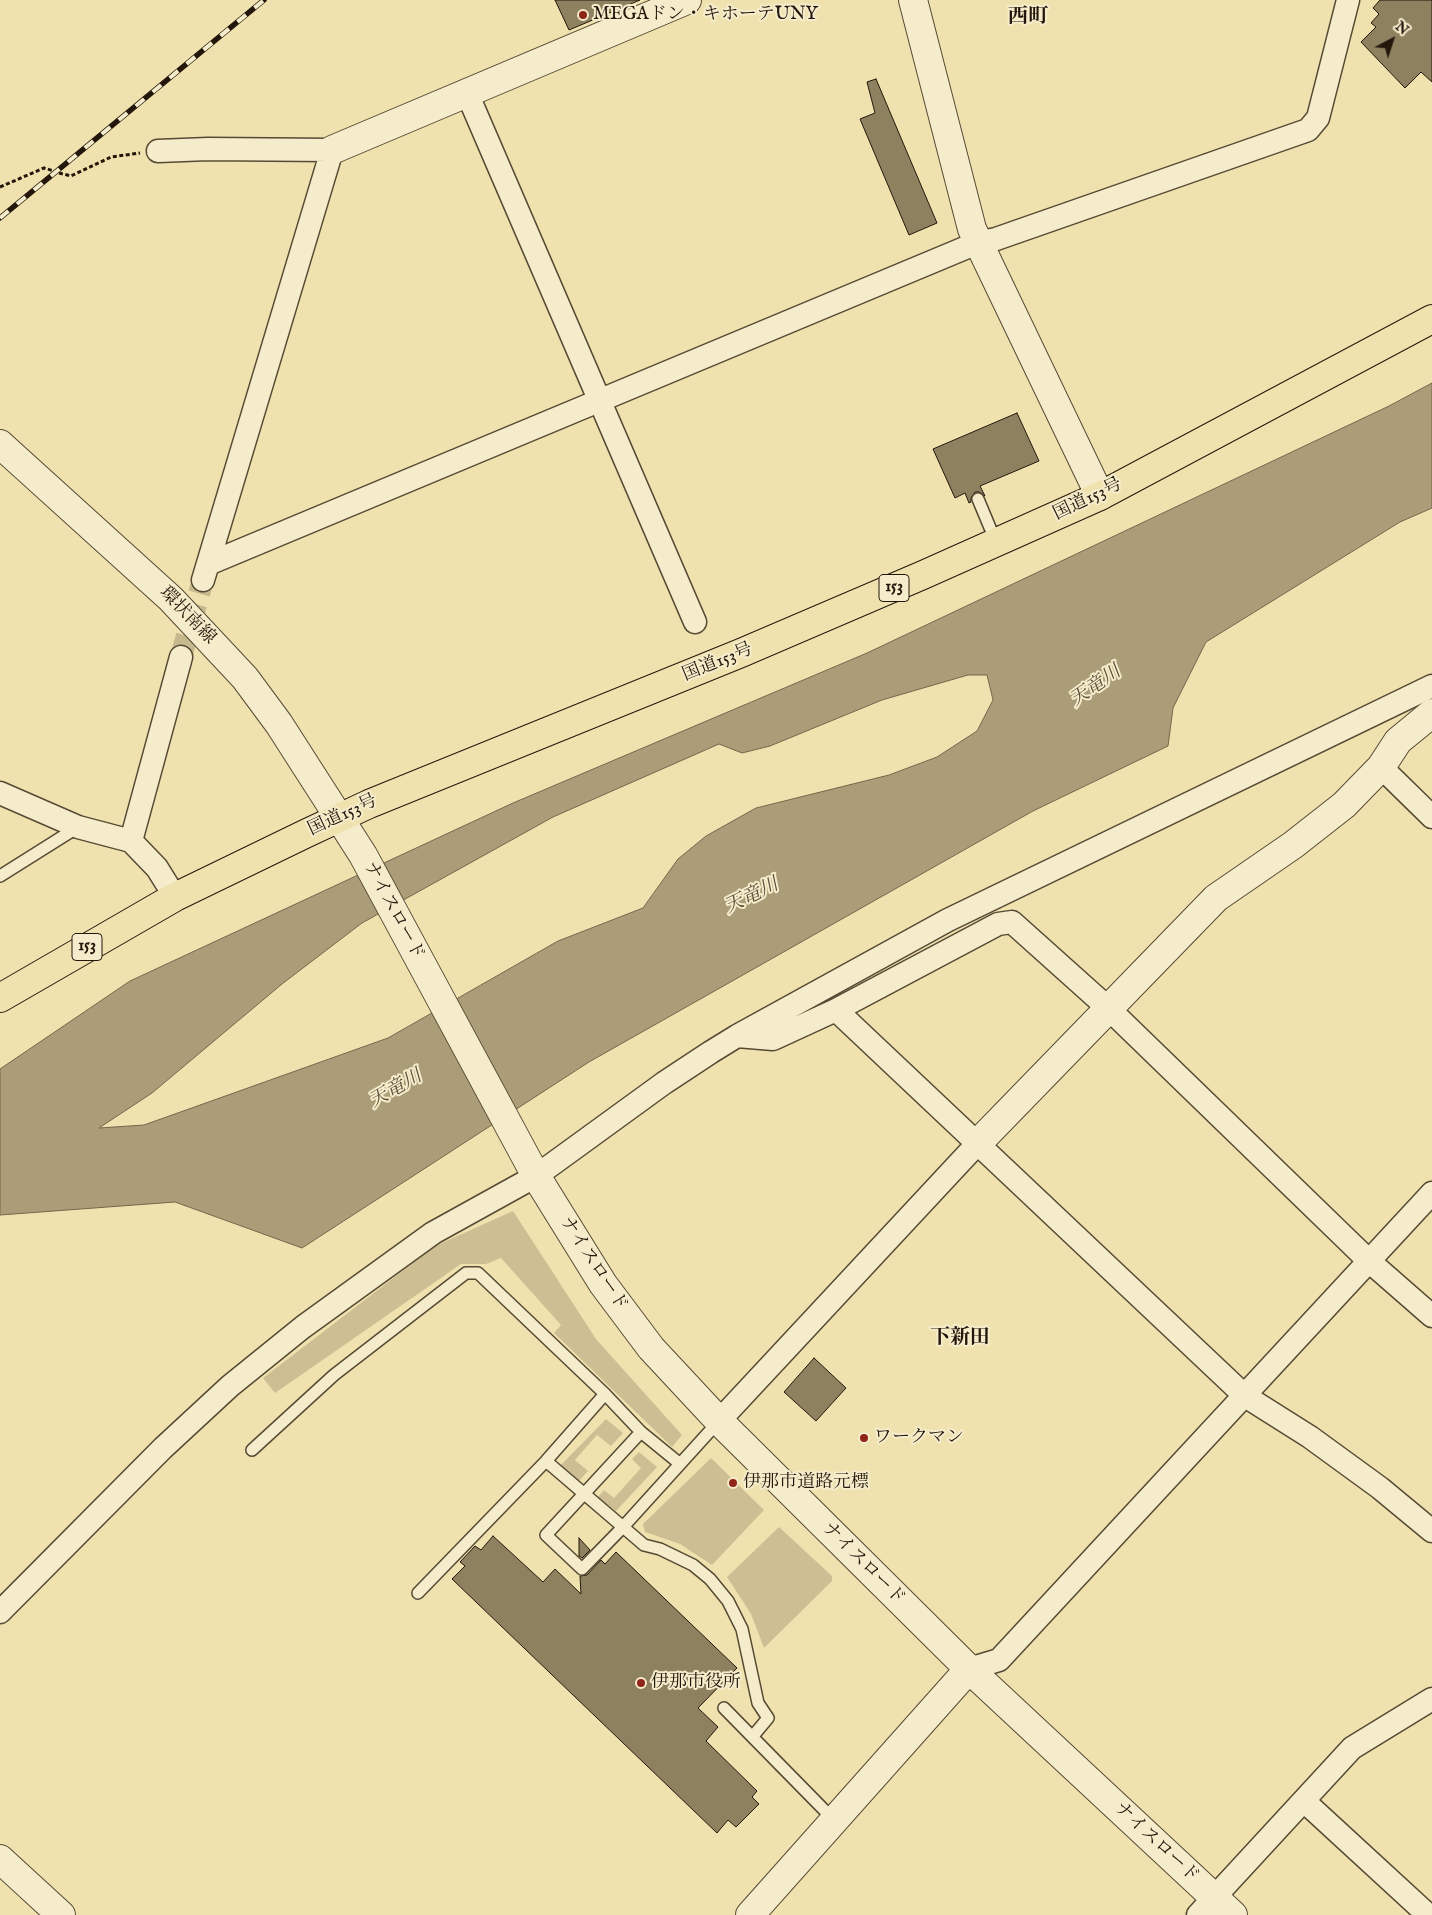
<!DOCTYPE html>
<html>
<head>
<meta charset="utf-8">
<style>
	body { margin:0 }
	#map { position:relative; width:1432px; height:1915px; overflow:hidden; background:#f0e2af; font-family:"IM FELL English",serif }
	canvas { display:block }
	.north { position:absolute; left:1367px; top:15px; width:50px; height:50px; -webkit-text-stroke:4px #f5eccb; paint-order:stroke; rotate:40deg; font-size:14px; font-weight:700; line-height:20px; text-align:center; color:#23170b }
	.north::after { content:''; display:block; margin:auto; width:18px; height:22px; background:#23170b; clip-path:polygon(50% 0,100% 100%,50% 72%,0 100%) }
</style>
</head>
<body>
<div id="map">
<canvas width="1432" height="1915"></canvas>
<div class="north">N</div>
</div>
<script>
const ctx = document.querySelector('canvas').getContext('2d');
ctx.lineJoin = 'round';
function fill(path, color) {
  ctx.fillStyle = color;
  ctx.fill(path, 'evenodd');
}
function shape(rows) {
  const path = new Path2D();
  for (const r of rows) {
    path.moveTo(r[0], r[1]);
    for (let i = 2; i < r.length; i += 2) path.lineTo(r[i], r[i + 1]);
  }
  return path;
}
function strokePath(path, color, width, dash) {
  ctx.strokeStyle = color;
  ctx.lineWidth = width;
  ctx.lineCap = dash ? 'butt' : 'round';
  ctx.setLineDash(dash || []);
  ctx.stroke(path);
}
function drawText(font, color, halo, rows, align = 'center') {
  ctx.font = font + ' "IM FELL English","Noto Serif JP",serif';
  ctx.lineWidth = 4;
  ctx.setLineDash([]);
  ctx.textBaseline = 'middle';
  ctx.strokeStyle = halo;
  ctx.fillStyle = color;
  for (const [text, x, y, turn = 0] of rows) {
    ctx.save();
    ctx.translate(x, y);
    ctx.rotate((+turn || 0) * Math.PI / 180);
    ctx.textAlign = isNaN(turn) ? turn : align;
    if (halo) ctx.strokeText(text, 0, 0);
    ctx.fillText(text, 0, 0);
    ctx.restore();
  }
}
fill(shape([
	[513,1211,596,1339,682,1435,672,1447,554,1333,561,1325,501,1258,486,1264,461,1264,275,1393,263,1378,435,1246],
	[606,1419,623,1433,611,1446,597,1435,575,1460,588,1471,579,1481,561,1465],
	[639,1452,657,1467,616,1511,598,1497,604,1490,614,1498,641,1468,632,1459],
	[711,1458,764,1510,712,1565,680,1544,645,1532,643,1524],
	[779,1527,832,1576,832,1581,764,1648,751,1614,727,1577]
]), '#cdbf93');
const water = shape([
	[1432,383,1432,508,1400,522,1206,642,1173,708,1168,746,1033,811,589,1062,302,1248,175,1202,0,1215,0,1069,130,981,513,803,867,653,1389,406,1432,383],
	[968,675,987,675,993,700,977,731,937,757,889,775,756,808,706,836,678,859,643,908,558,941,388,1038,144,1125,99,1128,152,1093,282,984,362,923,553,817,719,744,742,753,770,746,882,700,968,675]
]);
fill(water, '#aa9d77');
strokePath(water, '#74674c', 1);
const building = shape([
	[555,0,640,0,569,30,555,0],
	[1380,0,1432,0,1432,82,1421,72,1405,88,1361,42,1376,27,1371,23,1379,14,1373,8,1380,0],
	[876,79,937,223,909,235,860,119,875,113,867,82,876,79],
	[1017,413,1039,461,980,486,985,496,979,492,975,492,971,498,971,502,969,503,965,493,955,498,933,449,1017,413],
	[814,1358,846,1388,816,1421,784,1392,814,1358],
	[493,1536,543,1582,555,1569,581,1594,580,1576,587,1575,601,1560,605,1564,616,1552,737,1668,698,1708,718,1727,706,1741,757,1791,752,1797,759,1804,736,1827,728,1820,717,1833,452,1579,465,1566,460,1562,475,1546,481,1550,493,1536],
	[579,1538,590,1550,582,1558,579,1556,579,1538]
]);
fill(building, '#8e8160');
strokePath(building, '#23170b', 1);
strokePath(shape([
	[181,657,203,580]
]), '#c7b98e', 22, [22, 11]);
const service = shape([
	[978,499,996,542],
	[0,876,78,827],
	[641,1432,546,1535,582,1569,623,1527,719,1421],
	[252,1450,334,1375,466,1273,478,1273,605,1394,641,1432,679,1463],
	[546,1461,644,1545,660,1549,693,1565,710,1579,728,1601,742,1629,758,1703,768,1718,753,1736],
	[418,1593,546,1461,605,1394],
	[724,1708,834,1820]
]);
const minor = shape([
	[467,93,695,622],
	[158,151,208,149,332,150,203,580],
	[208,564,977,243,996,239,1308,130,1318,118,1348,0],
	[1381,767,1432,817],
	[0,793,78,827,131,841],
	[175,897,157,868,131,841,181,657],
	[836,1010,998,924,1012,922,1108,1008,1369,1261,1432,1316],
	[737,1036,773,1039,836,1010,1245,1396,1310,1437,1380,1488,1432,1531],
	[719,1421,978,1143],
	[0,1612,163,1448,230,1386,303,1327,433,1233,536,1176,664,1083,711,1052,737,1036,948,920,1432,686],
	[969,1669,999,1660,1432,1193],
	[1304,1801,1428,1915],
	[1198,1915,1352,1748,1432,1699]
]);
const tertiary = shape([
	[913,0,972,229,1100,496],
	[332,150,687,0],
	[0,444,171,599,245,678,279,724,363,855,536,1176,603,1284,651,1348,719,1421,969,1669,1233,1915],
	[978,1143,1216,898,1293,845,1344,805,1381,767,1398,741,1432,713],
	[0,1859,61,1915],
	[750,1915,969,1669]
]);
const trunk = shape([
	[0,998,175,897,307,833,369,804,741,653,923,575,1100,496,1432,319]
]);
strokePath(service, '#564a34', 14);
strokePath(minor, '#564a34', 25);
strokePath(tertiary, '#564a34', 30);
strokePath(trunk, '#23170b', 30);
strokePath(shape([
	[59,173,71,176,111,157,140,153],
	[0,187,44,168,54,171]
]), '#23170b', 3, [4, 2.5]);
strokePath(service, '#f5eccb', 11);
strokePath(minor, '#f5eccb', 22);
strokePath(tertiary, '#f5eccb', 28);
strokePath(trunk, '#f0e2af', 28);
const rail = shape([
	[0,218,264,0]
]);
strokePath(rail, '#23170b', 5.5);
strokePath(rail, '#f5eccb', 4, [11]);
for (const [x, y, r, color] of [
	[583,15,5,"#8f2418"],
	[864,1438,5,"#8f2418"],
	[733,1483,5,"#8f2418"],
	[641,1683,5,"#8f2418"]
]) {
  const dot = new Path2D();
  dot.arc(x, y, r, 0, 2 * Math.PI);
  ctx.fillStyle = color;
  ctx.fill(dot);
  strokePath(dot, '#f5eccb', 2);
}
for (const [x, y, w] of [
	[894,588,30],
	[87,947,30]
]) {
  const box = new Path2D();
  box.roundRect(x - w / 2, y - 13.5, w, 27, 4);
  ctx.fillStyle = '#f5eccb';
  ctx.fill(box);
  strokePath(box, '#23170b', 1);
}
drawText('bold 16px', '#23170b', null, [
	["153",894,588],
	["153",87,947]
]);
drawText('18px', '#23170b', '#f5eccb', [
	["MEGAドン・キホーテUNY",593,15],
	["ワークマン",874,1438],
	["伊那市道路元標",743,1483],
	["伊那市役所",651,1683]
], 'left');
drawText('18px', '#23170b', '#f5eccb', [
	["国道153号",1088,500,-26],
	["環状南線",187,616,46],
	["国道153号",718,663,-22],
	["国道153号",343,816,-25],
	["ナイスロード",393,911,62],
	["ナイスロード",593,1264,57],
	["ナイスロード",863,1564,45],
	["ナイスロード",1156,1843,43]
]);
drawText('italic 19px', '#594d36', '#f5eccb', [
	["天竜川",1096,687,-35],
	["天竜川",752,897,-26],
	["天竜川",396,1090,-30]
]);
drawText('bold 20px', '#23170b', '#f5eccb', [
	["西町",1028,18],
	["下新田",960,1339]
]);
</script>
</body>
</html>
